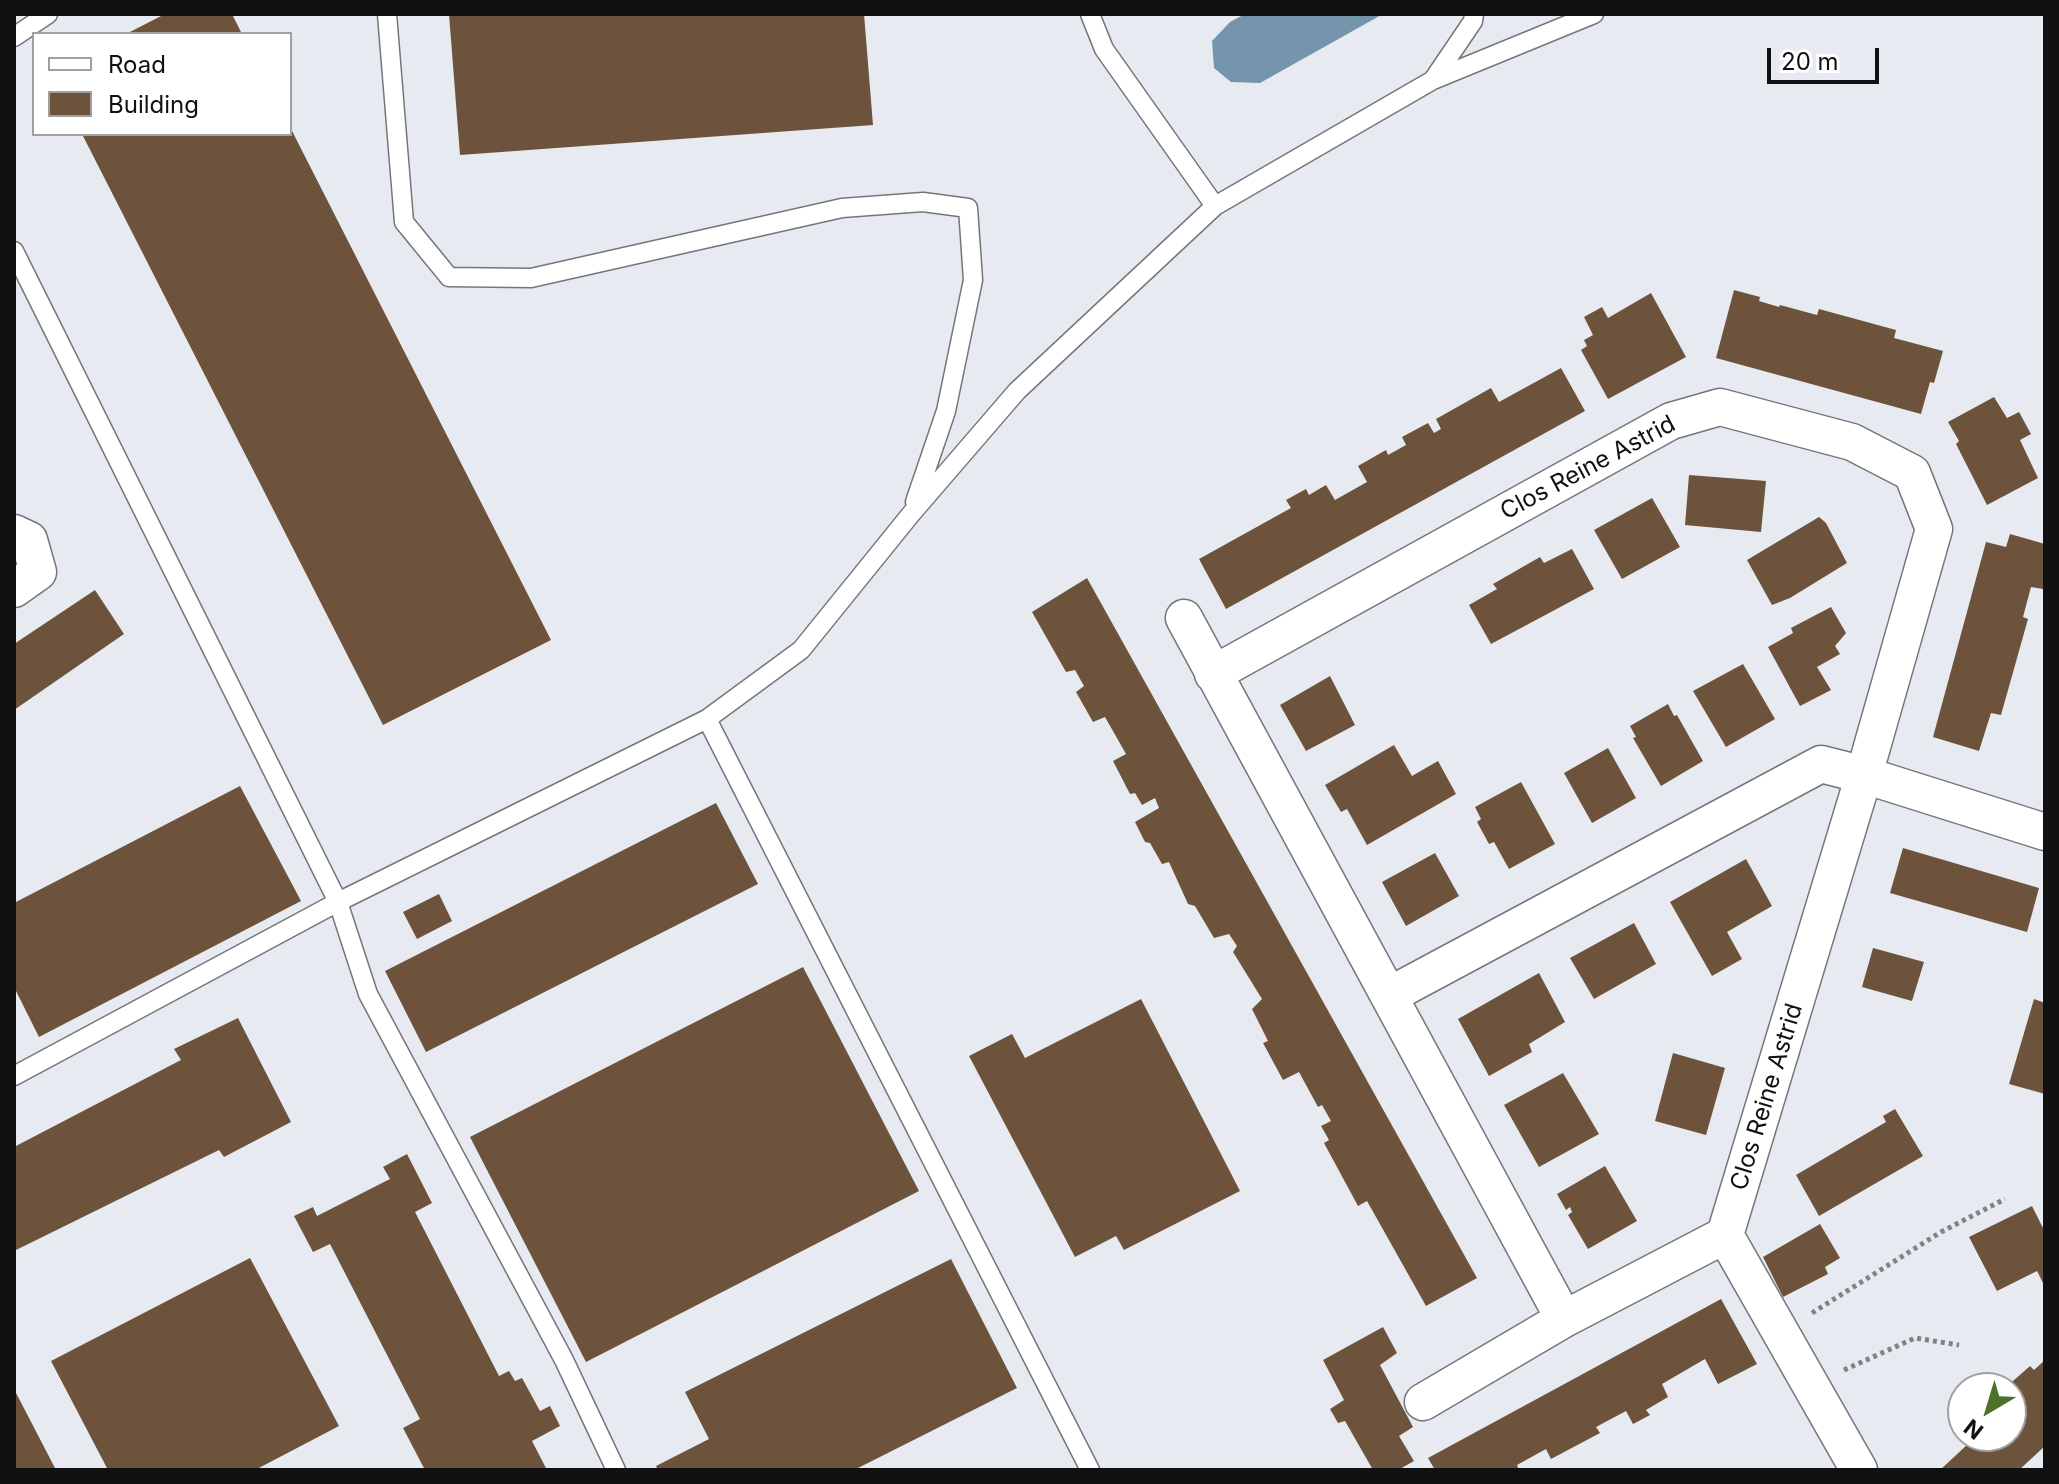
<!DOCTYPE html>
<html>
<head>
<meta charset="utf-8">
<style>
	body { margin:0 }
	#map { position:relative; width:2059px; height:1484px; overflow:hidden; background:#e8eaf1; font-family:Inter,sans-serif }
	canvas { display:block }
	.frame { position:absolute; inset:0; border:16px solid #101113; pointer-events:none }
	.legend { position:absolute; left:32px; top:32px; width:260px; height:104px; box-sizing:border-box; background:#fff; border:2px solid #9fa0a1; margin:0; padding:10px 14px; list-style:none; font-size:24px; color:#101113 }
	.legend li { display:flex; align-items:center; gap:16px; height:40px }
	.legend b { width:40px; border:2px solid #9fa0a1 }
	.north { position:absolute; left:1947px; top:1372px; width:80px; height:80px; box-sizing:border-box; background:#fff; border:2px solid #9fa0a1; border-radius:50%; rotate:218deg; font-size:22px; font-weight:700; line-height:32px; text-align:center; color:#101113 }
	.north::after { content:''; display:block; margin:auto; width:28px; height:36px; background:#4d712a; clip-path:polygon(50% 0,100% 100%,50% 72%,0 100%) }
	.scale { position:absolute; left:1767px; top:48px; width:112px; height:36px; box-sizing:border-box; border:4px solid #101113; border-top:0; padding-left:10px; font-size:24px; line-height:28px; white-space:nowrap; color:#101113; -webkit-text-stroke:6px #fff; paint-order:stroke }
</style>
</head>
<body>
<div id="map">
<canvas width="2059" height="1484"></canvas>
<div class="frame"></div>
<ul class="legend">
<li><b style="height:10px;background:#fff"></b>Road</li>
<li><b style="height:22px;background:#6d533b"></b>Building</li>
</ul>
<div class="north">N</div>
<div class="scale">20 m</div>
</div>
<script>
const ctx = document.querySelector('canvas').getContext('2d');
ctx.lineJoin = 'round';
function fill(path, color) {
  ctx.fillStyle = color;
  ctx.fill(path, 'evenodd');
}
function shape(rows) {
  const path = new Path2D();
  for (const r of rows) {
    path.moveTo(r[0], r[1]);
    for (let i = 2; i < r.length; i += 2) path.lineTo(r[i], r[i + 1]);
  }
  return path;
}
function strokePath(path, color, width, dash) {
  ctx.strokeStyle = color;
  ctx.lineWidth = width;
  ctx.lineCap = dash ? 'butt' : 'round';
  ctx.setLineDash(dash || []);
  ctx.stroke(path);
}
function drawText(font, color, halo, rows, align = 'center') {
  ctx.font = font + ' Inter,sans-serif';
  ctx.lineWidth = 8;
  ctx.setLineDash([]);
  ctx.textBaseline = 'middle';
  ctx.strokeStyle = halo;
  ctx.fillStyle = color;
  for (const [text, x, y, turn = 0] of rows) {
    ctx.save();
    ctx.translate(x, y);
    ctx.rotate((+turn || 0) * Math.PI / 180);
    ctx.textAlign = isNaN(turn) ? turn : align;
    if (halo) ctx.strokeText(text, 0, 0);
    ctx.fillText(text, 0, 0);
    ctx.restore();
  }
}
fill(shape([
	[1245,14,1383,14,1260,83,1231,82,1214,68,1212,41,1230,22]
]), '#7495ac');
fill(shape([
	[165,14,232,14,242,34,126,34],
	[449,14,864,14,873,125,460,155],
	[290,127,551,640,383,725,82,134,290,134],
	[1734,290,1760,297,1759,301,1779,307,1780,305,1817,315,1819,309,1896,330,1894,338,1943,351,1934,383,1930,382,1921,414,1716,358],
	[1651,293,1686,357,1608,399,1581,350,1587,346,1584,340,1593,335,1584,317,1602,307,1608,318],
	[1561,368,1585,411,1226,609,1199,559,1291,508,1286,500,1306,489,1309,495,1326,485,1335,500,1367,482,1358,466,1386,450,1388,455,1406,445,1402,437,1428,423,1434,433,1441,429,1436,419,1491,388,1499,402],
	[1994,397,2007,418,2019,412,2031,434,2020,440,2038,478,1987,505,1956,444,1959,441,1948,422],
	[1689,475,1766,481,1761,532,1685,525],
	[1652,498,1680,547,1622,579,1594,530],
	[1819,517,1826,523,1847,563,1790,598,1772,605,1747,560],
	[2010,534,2045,544,2045,583,2043,589,2031,587,2023,617,2028,619,2001,715,1991,713,1979,751,1933,737,1986,542,2006,547],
	[1572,549,1594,589,1491,644,1469,605,1497,589,1493,584,1540,557,1544,563],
	[1087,578,1477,1278,1426,1306,1367,1201,1358,1206,1324,1143,1329,1140,1321,1126,1331,1121,1322,1105,1318,1107,1299,1072,1283,1080,1263,1043,1268,1041,1252,1009,1262,999,1233,952,1237,946,1229,934,1214,938,1195,906,1188,904,1169,862,1162,864,1150,843,1145,842,1135,822,1159,808,1155,798,1142,805,1135,793,1130,794,1113,761,1126,754,1105,717,1093,722,1076,692,1084,686,1075,670,1066,672,1032,612],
	[95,590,124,634,14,710,14,644],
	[1831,607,1846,633,1835,646,1840,654,1817,667,1831,690,1800,706,1768,647,1793,633,1791,628],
	[1743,664,1775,719,1726,747,1693,691],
	[1330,676,1355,725,1306,751,1280,705],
	[1668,704,1674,716,1677,715,1703,761,1661,786,1633,738,1636,737,1630,726],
	[1394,745,1412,776,1438,761,1456,794,1367,845,1347,809,1341,812,1325,785],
	[1608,748,1636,798,1592,823,1564,773],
	[1521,782,1555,844,1509,869,1494,842,1489,844,1477,822,1481,819,1475,807],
	[240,786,301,901,39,1037,14,987,14,903],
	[716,803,758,884,426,1052,385,971],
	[1903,848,2039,888,2027,932,1890,893],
	[1435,853,1459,896,1406,926,1382,882],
	[1746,859,1772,906,1727,932,1742,959,1712,976,1670,902],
	[439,894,452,921,417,939,403,912],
	[1634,923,1656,964,1594,999,1570,958],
	[1873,948,1924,962,1912,1001,1862,987],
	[803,967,919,1191,586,1362,470,1137],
	[1539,973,1565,1022,1529,1044,1532,1052,1489,1076,1458,1019],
	[1141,999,1240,1191,1124,1250,1116,1236,1075,1257,969,1056,1012,1034,1025,1058],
	[2034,999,2045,1003,2045,1094,2009,1084],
	[238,1018,291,1122,224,1157,219,1150,14,1251,14,1147,181,1060,174,1049],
	[1673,1053,1725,1068,1706,1135,1655,1121],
	[1563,1073,1599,1134,1539,1167,1504,1105],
	[1895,1109,1923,1156,1819,1216,1796,1175,1886,1122,1883,1116],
	[407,1154,432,1203,415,1212,499,1376,509,1371,515,1381,522,1378,540,1411,550,1406,560,1426,532,1441,547,1470,425,1470,403,1428,420,1419,330,1244,313,1252,294,1216,313,1207,317,1216,390,1179,383,1167],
	[1605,1166,1637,1221,1588,1249,1568,1215,1572,1212,1570,1207,1566,1210,1557,1194],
	[2032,1206,2045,1232,2045,1287,2037,1271,1997,1291,1969,1237],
	[1820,1224,1840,1258,1825,1267,1828,1274,1783,1297,1763,1257],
	[250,1258,339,1426,255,1470,108,1470,51,1361],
	[951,1259,1017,1388,854,1470,658,1470,656,1466,709,1439,685,1392],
	[1721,1299,1757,1364,1718,1384,1705,1359,1662,1384,1668,1397,1646,1410,1650,1415,1633,1424,1626,1411,1596,1427,1600,1433,1551,1459,1546,1449,1517,1465,1519,1470,1435,1470,1428,1458],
	[1383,1327,1397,1353,1380,1365,1413,1427,1399,1436,1414,1461,1398,1470,1373,1470,1345,1421,1338,1423,1330,1409,1344,1400,1323,1360],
	[2045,1360,2045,1446,2019,1470,1940,1470,1968,1444,1958,1432,1963,1427,1963,1436,2011,1436,2011,1388,2005,1388,2030,1366,2034,1370],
	[14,1389,56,1470,14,1470]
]), '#6d533b');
const lane = shape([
	[387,14,404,222,449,277,531,278,842,208,923,202,968,208,973,280,946,411,915,502],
	[1090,14,1104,49,1215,206],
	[14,37,48,14],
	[1433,80,1473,21,1474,14],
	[14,251,338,902,707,719,801,650,911,514,1017,391,1215,206,1433,80,1594,14],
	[707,719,1090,1470],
	[14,1076,338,902,368,994,564,1360,616,1470]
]);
const street = shape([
	[14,533,29,540,38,572,14,589],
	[1184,618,1564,1319],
	[1213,674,1671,421,1720,407,1852,442,1912,473,1934,529,1864,775,1725,1235,1564,1319,1423,1402],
	[1390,995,1821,764,1864,775,2045,832],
	[1725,1235,1859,1470]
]);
strokePath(lane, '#74767c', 21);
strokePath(street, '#74767c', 39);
strokePath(shape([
	[1812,1313,1941,1232,2005,1199],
	[1844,1370,1915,1338,1959,1345]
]), '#808286', 5, [4, 4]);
strokePath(lane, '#fff', 18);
strokePath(street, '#fff', 36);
drawText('24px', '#101113', '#fff', [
	["Clos Reine Astrid",1588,468,-28],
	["Clos Reine Astrid",1767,1097,-73]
]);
</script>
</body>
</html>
